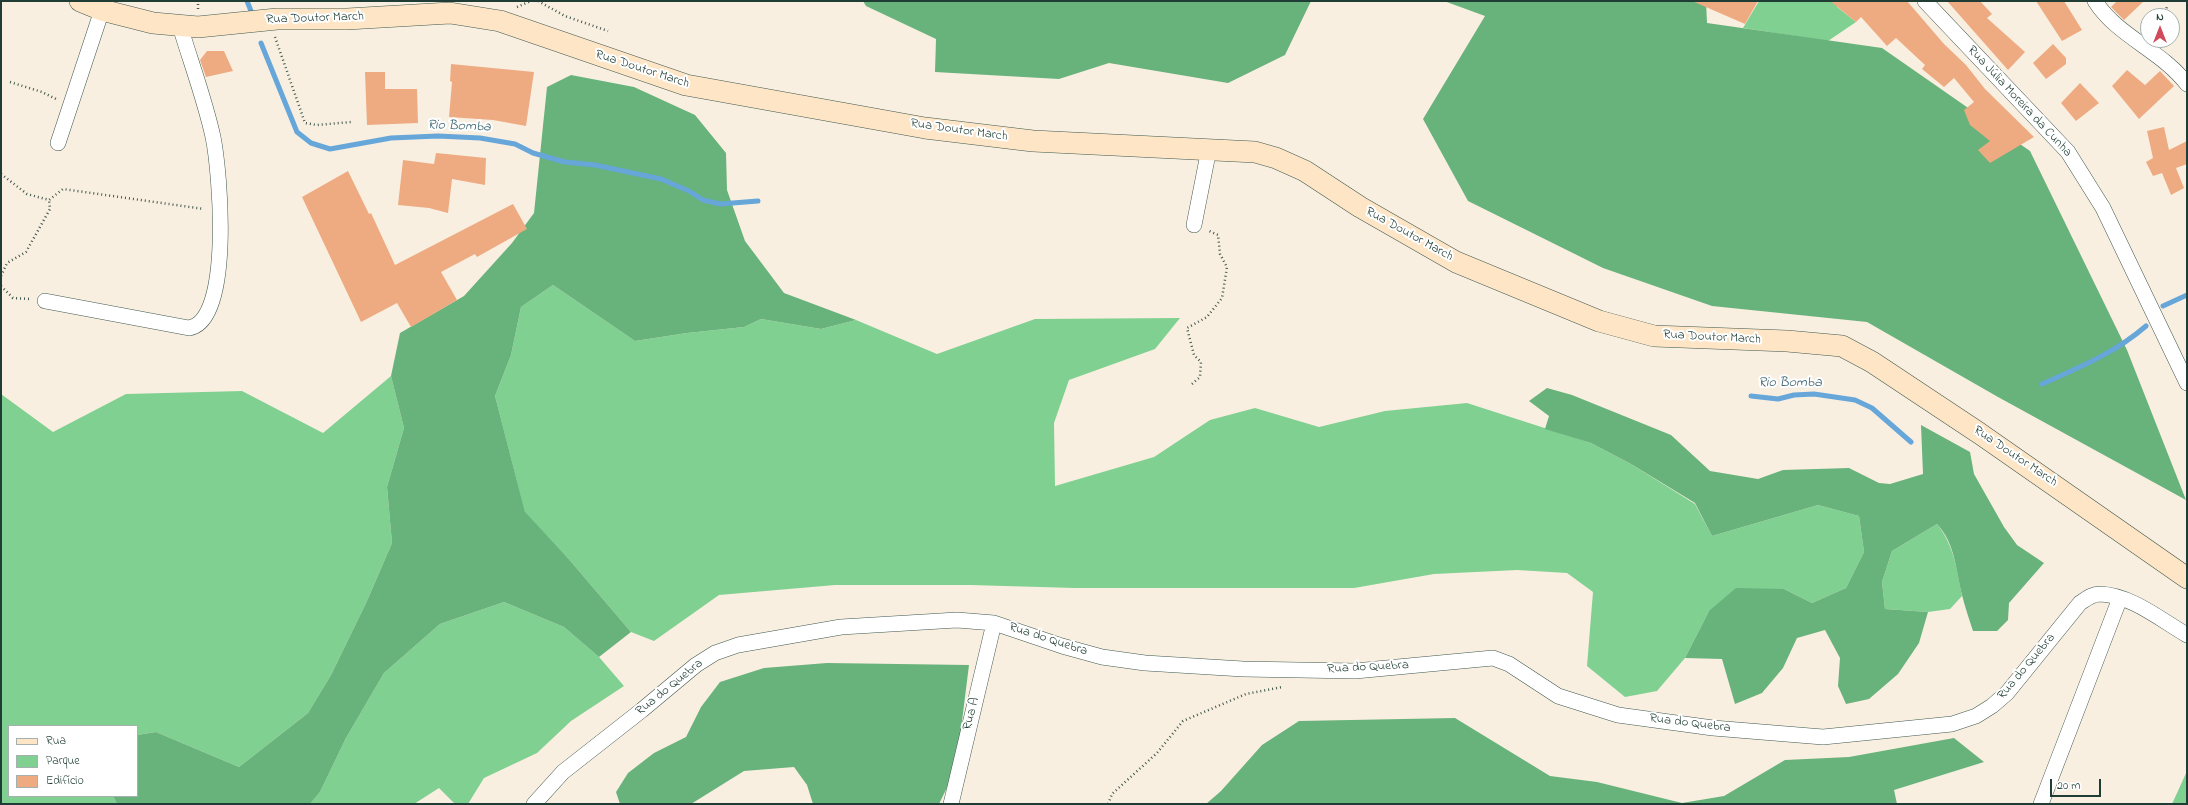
<!DOCTYPE html>
<meta charset="utf-8">
<style>
body{margin:0}
#map{position:relative;width:2188px;height:805px;overflow:hidden;background:#f9efe1;font-family:"Indie Flower",sans-serif}
canvas{display:block}
.frame{position:absolute;inset:0;border:2px solid #1f3d34;pointer-events:none}
.legend{position:absolute;left:8px;top:725px;width:130px;height:72px;box-sizing:border-box;background:#fff;border:1px solid #a5b1ae;margin:0;padding:5px 7px;list-style:none;font-size:12px;color:#1f3d34}
.legend li{display:flex;align-items:center;gap:8px;height:20px}
.legend b{width:20px;border:1px solid #a5b1ae}
.north{position:absolute;left:2140px;top:8px;width:40px;height:40px;box-sizing:border-box;background:#fff;border:1px solid #a5b1ae;border-radius:50%;rotate:0deg;font-size:11px;font-weight:700;line-height:16px;text-align:center;color:#1f3d34}
.north::after{content:'';display:block;margin:auto;width:14px;height:18px;background:#d1495b;clip-path:polygon(50% 0,100% 100%,50% 72%,0 100%)}
.scale{position:absolute;left:2050px;top:779px;width:51px;height:18px;box-sizing:border-box;border:2px solid #1f3d34;border-top:0;padding-left:5px;font-size:12px;line-height:14px;white-space:nowrap;color:#1f3d34;-webkit-text-stroke:3px #fff;paint-order:stroke}
</style>
<div id="map">
<canvas width="2188" height="805"></canvas>
<div class="frame"></div>
<ul class="legend">
<li><b style="height:5px;background:#fde5c5"></b>Rua</li>
<li><b style="height:11px;background:#80d091"></b>Parque</li>
<li><b style="height:11px;background:#eeab82"></b>Edifício</li>
</ul>
<div class="north">N</div>
<div class="scale">20 m</div>
</div>
<script>
const context = document.querySelector('canvas').getContext('2d');
context.lineJoin = 'round';
function paint(path, color) { context.fillStyle = color; context.fill(path, 'evenodd'); }
function trace(path, color, width, dash) { context.strokeStyle = color; context.lineWidth = width; context.lineCap = dash ? 'butt' : 'round'; context.setLineDash(dash || []); context.stroke(path); }
function drawText(font, color, halo, rows, align = 'center') {
  context.font = font + ' "Indie Flower",sans-serif'; context.lineWidth = 4; context.setLineDash([]); context.textBaseline = 'middle'; context.strokeStyle = halo; context.fillStyle = color; for (const [text, x, y, turn = 0] of rows) {
    context.save(); context.translate(x, y); context.rotate((+turn || 0) * Math.PI / 180); context.textAlign = isNaN(turn) ? turn : align; if (halo) context.strokeText(text, 0, 0); context.fillText(text, 0, 0); context.restore();
  }
}
const green = new Path2D(`
 M 1759,1 L 1844,1 L 1837,7 L 1856,22 L 1828,41 L 1743,28 Z
 M 553,285 L 635,341 L 687,333 L 744,327 L 761,319 L 821,329 L 856,320 L 937,354 L 1035,319 L 1180,318 L 1155,349 L 1069,380 L 1054,423 L 1055,486 L 1154,457 L 1210,420 L 1255,408 L 1319,427 L 1385,411 L 1467,403 L 1591,443 L 1631,464 L 1695,504 L 1712,536 L 1818,505 L 1859,516 L 1864,552 L 1846,588 L 1812,603 L 1784,589 L 1709,611 L 1685,658 L 1657,691 L 1625,697 L 1587,666 L 1593,592 L 1567,573 L 1517,570 L 1434,574 L 1354,588 L 1075,588 L 970,585 L 835,585 L 719,595 L 654,641 L 631,632 L 567,557 L 525,513 L 495,396 L 511,355 L 521,307 Z
 M 391,376 L 404,428 L 387,487 L 392,543 L 367,601 L 331,675 L 308,713 L 239,767 L 156,732 L 137,735 L 137,726 L 9,726 L 9,796 L 113,796 L 117,804 L 1,804 L 1,394 L 53,432 L 126,394 L 242,391 L 323,433 Z
 M 1937,524 C 1954,545 1957,570 1962,596 L 1950,609 L 1928,612 L 1885,609 L 1882,582 L 1892,551 Z
 M 504,602 L 564,627 L 599,657 L 624,686 L 571,721 L 537,753 L 484,778 L 468,804 L 455,804 L 439,788 L 414,804 L 310,804 L 320,792 L 346,738 L 384,673 L 440,624 Z
 M 2187,771 L 2187,804 L 2172,804 Z`);
const forest = new Path2D(`
 M 863,1 L 1311,1 L 1285,55 L 1228,83 L 1109,63 L 1059,79 L 935,72 L 936,39 L 866,6 Z
 M 1444,1 L 1706,1 L 1707,23 L 1882,48 L 2030,151 L 2127,350 L 2186,500 L 1998,397 L 1867,322 L 1712,306 L 1603,268 L 1468,201 L 1423,119 L 1485,16 Z
 M 571,75 L 634,87 L 695,115 L 726,153 L 727,190 L 745,241 L 784,293 L 856,320 L 821,329 L 761,319 L 744,327 L 687,333 L 635,341 L 553,285 L 521,307 L 511,355 L 495,396 L 525,512 L 567,557 L 631,632 L 599,657 L 564,627 L 504,602 L 440,624 L 384,673 L 346,738 L 320,792 L 310,804 L 117,804 L 113,796 L 137,796 L 137,735 L 156,732 L 239,767 L 308,713 L 331,675 L 367,601 L 392,543 L 387,487 L 404,428 L 391,376 L 400,333 L 464,296 L 512,243 L 534,213 L 547,87 Z
 M 1547,388 L 1572,395 L 1671,435 L 1710,471 L 1758,479 L 1783,470 L 1849,468 L 1879,483 L 1890,484 L 1923,474 L 1921,425 L 1970,452 L 1974,474 L 2004,527 L 2017,545 L 2044,563 L 2009,603 L 2008,620 L 1997,631 L 1973,631 C 1969,619 1965,607 1962,595 C 1956,570 1955,543 1937,524 L 1892,551 L 1882,582 L 1885,609 L 1928,612 L 1919,643 L 1898,674 L 1869,699 L 1846,704 L 1838,686 L 1840,658 L 1825,630 L 1797,638 L 1783,668 L 1762,693 L 1735,704 L 1722,659 L 1685,658 L 1709,611 L 1736,588 L 1784,589 L 1812,603 L 1846,588 L 1864,552 L 1859,516 L 1818,505 L 1712,536 L 1695,503 L 1631,464 L 1591,443 L 1545,429 L 1549,416 L 1529,401 Z
 M 827,663 L 969,665 L 956,769 L 939,804 L 813,804 L 807,785 L 794,767 L 744,771 L 691,804 L 620,804 L 616,792 L 628,773 L 654,753 L 686,737 L 701,707 L 720,682 L 764,668 Z
 M 1455,718 L 1550,776 L 1597,782 L 1682,803 L 1724,796 L 1785,760 L 1849,757 L 1954,738 L 1984,762 L 1894,790 L 1897,804 L 1206,804 L 1221,791 L 1262,745 L 1299,721 Z`);
const stream = new Path2D(`
 M 247,1 L 251,11
 M 261,43 L 297,132 L 311,143 L 330,149 L 391,138 L 438,136 L 480,138 L 515,144 L 533,153 L 565,162 L 595,165 L 661,179 L 689,191 L 703,200 L 720,204 L 758,201
 M 2163,306 L 2187,295
 M 2042,384 C 2078,368 2115,353 2146,326
 M 1751,396 L 1778,399 L 1794,395 L 1814,394 L 1855,400 L 1872,408 L 1911,442`);
const building = new Path2D(`
 M 1692,1 L 1758,1 L 1745,24 Z
 M 1830,1 L 1907,1 L 1944,44 L 1966,65 L 1985,89 L 2034,137 L 1990,163 L 1978,150 L 1990,141 L 1970,125 L 1964,110 L 1974,102 L 1954,78 L 1944,87 L 1922,69 L 1925,65 L 1896,38 L 1887,46 L 1861,17 L 1856,22 Z
 M 1947,1 L 1980,1 L 1992,14 L 1987,18 L 2025,52 L 2008,70 Z
 M 2036,1 L 2064,1 L 2082,30 L 2062,41 Z
 M 2117,1 L 2144,1 L 2124,20 L 2111,7 Z
 M 2053,44 L 2066,58 L 2066,64 L 2046,79 L 2033,63 Z
 M 207,51 L 224,51 L 233,71 L 206,77 L 200,60 Z
 M 451,64 L 534,72 L 526,126 L 493,120 L 449,117 L 452,82 L 450,81 Z
 M 2127,70 L 2145,85 L 2160,71 L 2174,86 L 2139,119 L 2112,86 Z
 M 365,72 L 385,72 L 385,89 L 417,89 L 418,123 L 367,125 Z
 M 2080,83 L 2099,103 L 2076,121 L 2061,103 Z
 M 2164,127 L 2169,150 L 2187,141 L 2187,164 L 2176,168 L 2184,188 L 2171,195 L 2162,173 L 2153,176 L 2146,162 L 2153,158 L 2147,131 Z
 M 436,153 L 486,158 L 485,185 L 452,179 L 448,213 L 429,208 L 398,205 L 403,160 L 434,164 Z
 M 348,171 L 369,214 L 371,213 L 395,265 L 513,204 L 527,229 L 477,257 L 475,254 L 441,272 L 457,300 L 411,327 L 397,303 L 361,322 L 302,197 Z`);
const path = new Path2D(`
 M 538,1 L 565,16 L 608,31
 M 517,7 L 531,1
 M 198,9 L 198,1
 M 2165,16 L 2167,6
 M 2141,24 L 2148,24
 M 275,37 L 305,123 L 317,125 L 351,122
 M 10,82 L 42,92 L 56,99
 M 1,174 L 27,194 L 49,200 L 63,189 L 204,209
 M 1,276 L 7,263 L 26,252 L 50,209 L 49,200
 M 1,286 L 13,298 L 31,299
 M 1192,384 L 1200,377 L 1201,362 L 1194,355 L 1187,328 L 1207,317 L 1222,298 L 1227,267 L 1220,254 L 1218,235 L 1207,230
 M 1108,804 L 1112,794 L 1157,753 L 1183,721 L 1246,694 L 1282,687`);
const street = new Path2D(`
 M 1925,1 L 2068,152 L 2103,208 L 2187,383
 M 2095,1 C 2117,36 2162,51 2187,84
 M 58,143 L 102,10
 M 1194,225 L 1209,149
 M 45,301 L 189,328 C 233,321 220,171 213,137 C 205,100 191,63 180,26
 M 534,804 L 563,772 L 642,710 L 696,665 L 715,653 L 738,645 L 841,627 L 957,620 L 994,623 L 1062,646 L 1102,657 L 1145,663 L 1243,669 L 1355,671 L 1493,658 L 1509,664 L 1558,696 L 1618,715 L 1713,728 L 1823,737 L 1952,724 L 1976,716 L 1992,706 L 2007,693 L 2080,603 C 2086,599 2092,594 2100,594 C 2131,595 2161,620 2187,635
 M 951,804 L 994,623
 M 2041,804 L 2120,598`);
const secondary = new Path2D(`
 M 80,1 L 102,10 L 153,23 L 198,27 L 277,19 L 347,19 L 450,13 L 500,21 L 686,85 L 925,128 L 1033,141 L 1255,152 L 1276,158 L 1305,171 L 1360,207 L 1456,262 L 1599,321 L 1654,336 L 1787,341 L 1842,346 L 1872,362 L 1979,433 L 2187,578`);
const streetNames = [
 ["Rua Doutor March",315,19,-2],
 ["Rua Doutor March",642,70,18],
 ["Rua Júlia Moreira da Cunha",2019,102,47],
 ["Rua Doutor March",959,131,8],
 ["Rua Doutor March",1409,235,29],
 ["Rua Doutor March",1712,338,3],
 ["Rua Doutor March",2015,457,34],
 ["Rua do Quebra",1048,640,18],
 ["Rua do Quebra",2027,667,-50],
 ["Rua do Quebra",1368,668,-3],
 ["Rua do Quebra",670,688,-39],
 ["Rua A",972,714,-76],
 ["Rua do Quebra",1690,724,7]
];
const waterNames = [
 ["Rio Bomba",459,127,2],
 ["Rio Bomba",1790,384]
];
paint(green, '#80d091');
paint(forest, '#68b27b');
trace(stream, '#66a6d9', 5);
paint(building, '#eeab82');
trace(street, '#40584e', 16);
trace(secondary, '#40584e', 22);
trace(path, '#40584e', 2.5, [1, 3]);
trace(street, '#fff', 15);
trace(secondary, '#fde5c5', 21);
drawText('13px', '#1f3d34', '#fff', streetNames);
drawText('italic 14px', '#38626e', '#fff', waterNames);
</script>
